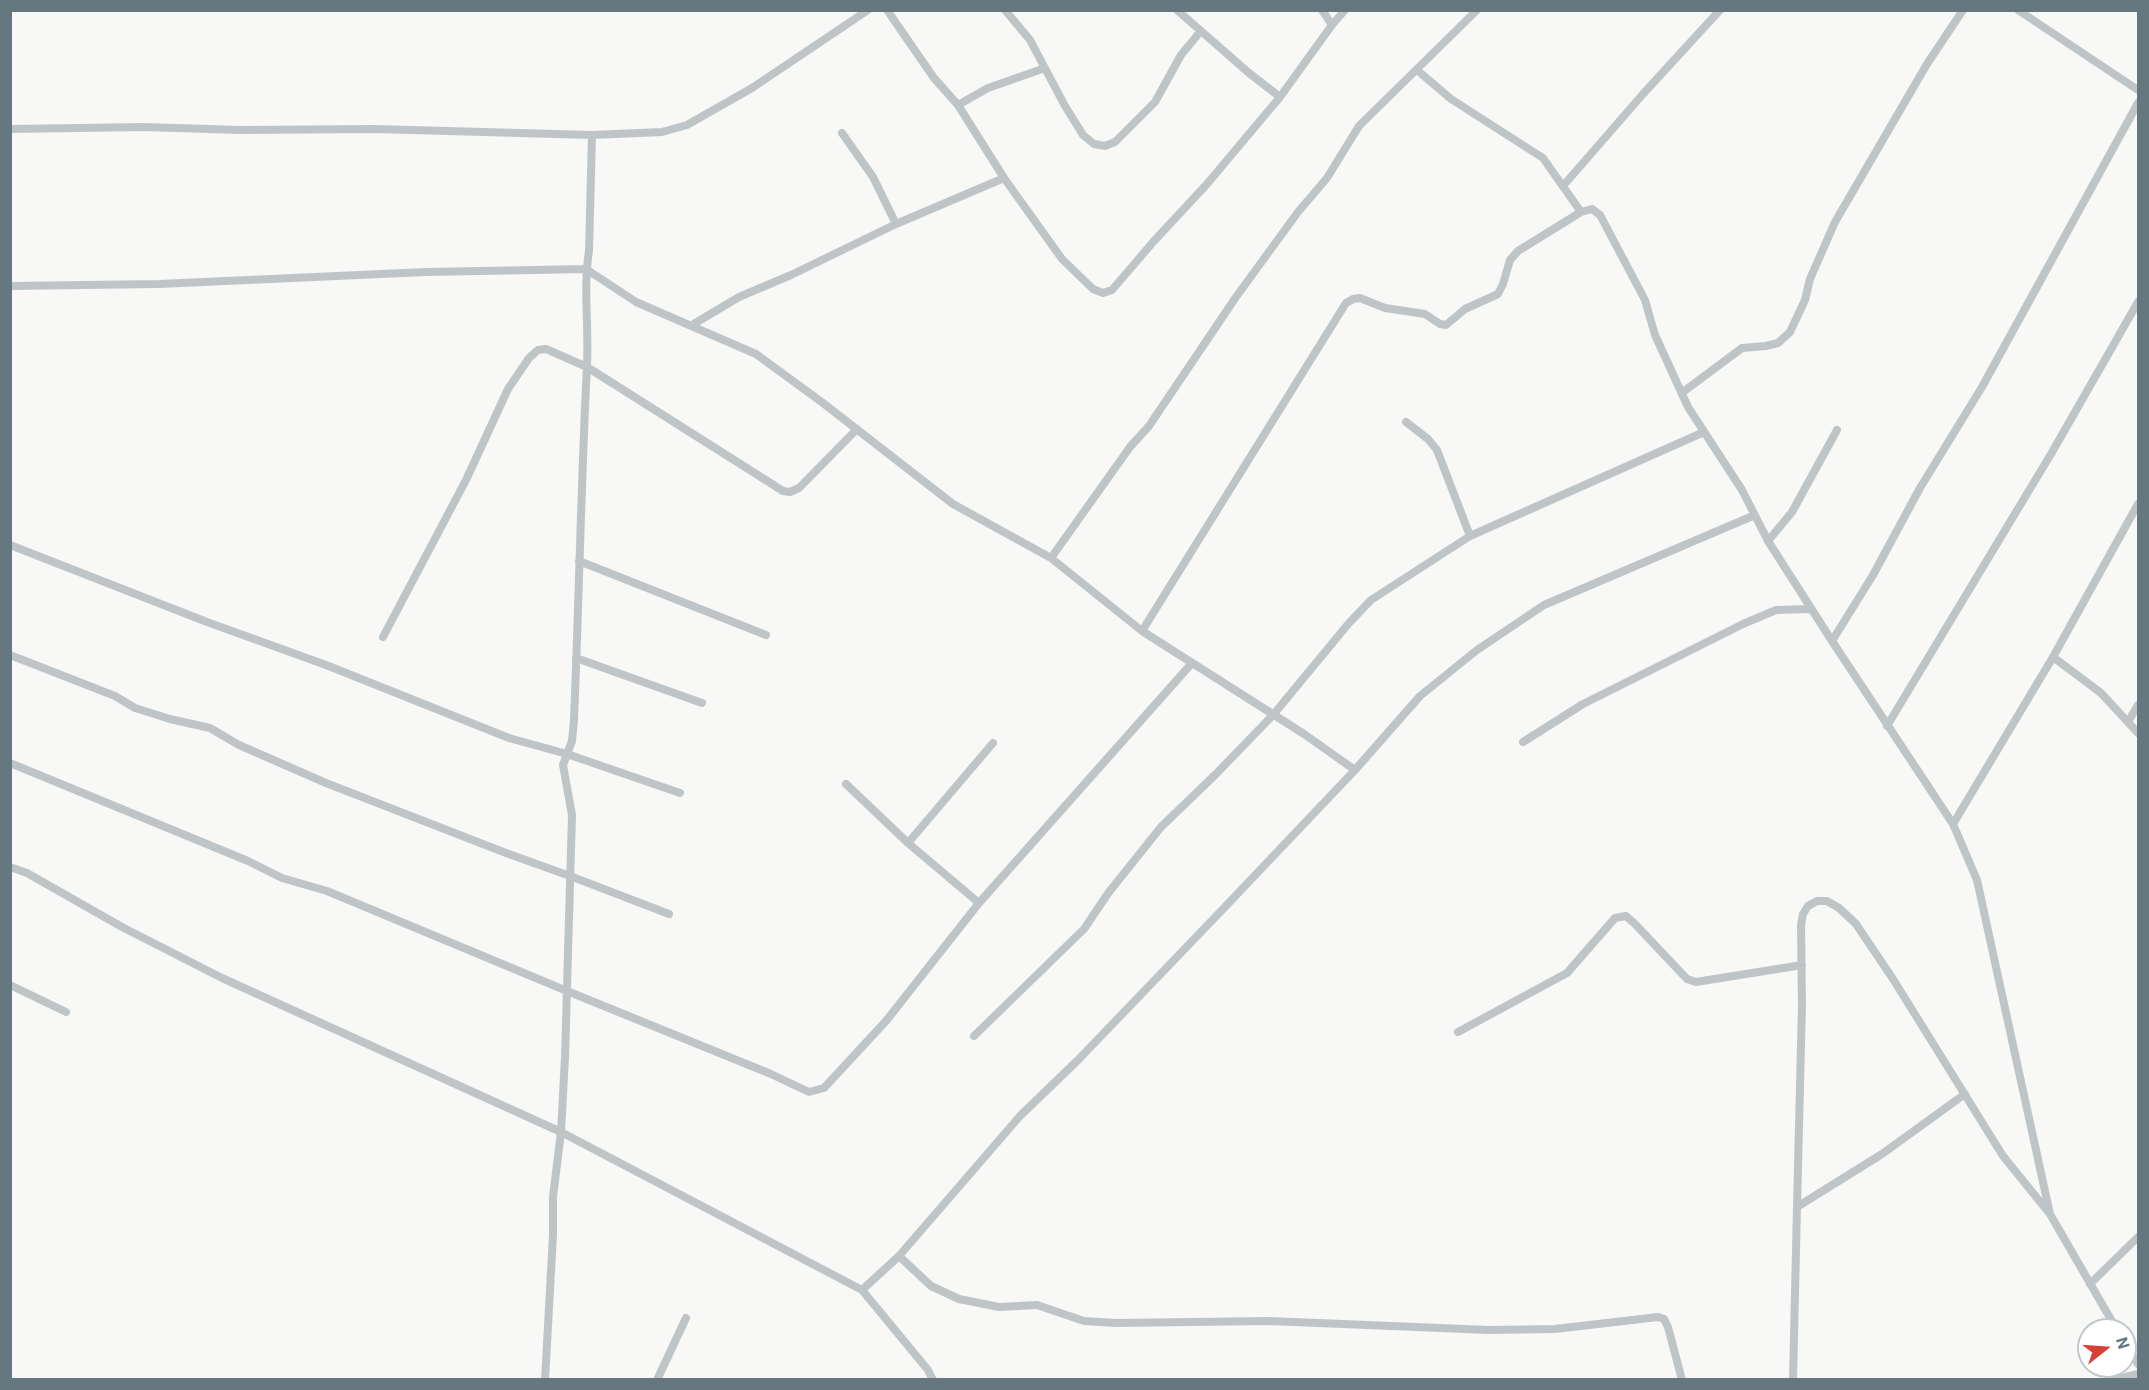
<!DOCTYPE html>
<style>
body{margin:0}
#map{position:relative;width:2149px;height:1390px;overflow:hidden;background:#f8f8f6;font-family:Roboto,sans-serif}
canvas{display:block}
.frame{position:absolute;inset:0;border:12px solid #65787f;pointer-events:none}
.north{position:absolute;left:2077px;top:1318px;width:60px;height:60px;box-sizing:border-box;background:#fff;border:2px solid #c1c9cc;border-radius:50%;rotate:73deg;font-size:16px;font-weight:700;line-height:24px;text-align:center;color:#65787f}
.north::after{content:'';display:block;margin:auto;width:21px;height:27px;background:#d94035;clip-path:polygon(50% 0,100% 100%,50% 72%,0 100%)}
</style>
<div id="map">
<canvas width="2149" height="1390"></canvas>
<div class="frame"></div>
<div class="north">N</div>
</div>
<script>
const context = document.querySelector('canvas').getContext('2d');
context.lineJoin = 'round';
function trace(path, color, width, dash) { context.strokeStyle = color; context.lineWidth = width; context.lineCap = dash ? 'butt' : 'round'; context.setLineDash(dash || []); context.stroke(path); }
const minor = new Path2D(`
 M 887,10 L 934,78 L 958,105 L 1004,178 L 1062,259 L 1093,289 L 1103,293 L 1112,290 L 1154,241 L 1207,184 L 1280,97 L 1332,25 L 1345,10
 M 1005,10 L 1030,40 L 1065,106 L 1083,135 L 1094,144 L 1105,146 L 1115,142 L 1155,102 L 1181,55 L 1200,32
 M 1177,10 L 1249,73 L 1280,97
 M 1322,10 L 1332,25
 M 2018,10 L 2138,90
 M 1417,70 L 1451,99 L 1543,158 L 1581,212
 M 958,105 L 988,88 L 1045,68
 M 10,129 L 144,127 L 240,130 L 375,129 L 592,135 L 662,132 L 687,125 L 752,88 L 868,10
 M 842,133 L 873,177 L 896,224
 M 1563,186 L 1643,94 L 1720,10
 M 10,286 L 159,284 L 426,272 L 586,269 L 636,302 L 756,354 L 823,403 L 953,504 L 1051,558 L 1142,631 L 1304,734 L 1355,770
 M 692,325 L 739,297 L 791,275 L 896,224 L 1004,178
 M 1683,392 L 1742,348 L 1766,346 L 1778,343 L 1790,332 L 1805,300 L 1810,279 L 1835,222 L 1927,64 L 1963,10
 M 1406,422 L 1428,439 L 1437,450 L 1470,536
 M 1768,541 L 1792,512 L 1837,430
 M 10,545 L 207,622 L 326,665 L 509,738 L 567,754 L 680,793
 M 1051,558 L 1130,447 L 1149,426 L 1236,297 L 1298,212 L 1327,178 L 1359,126 L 1477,10
 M 579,561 L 766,635
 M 1142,631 L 1346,303 L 1353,299 L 1360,298 L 1385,308 L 1425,314 L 1440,324 L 1446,325 L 1465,309 L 1498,294 L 1503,284 L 1510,260 L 1518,251 L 1581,212 L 1592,209 L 1600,215 L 1645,300 L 1655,335 L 1688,407 L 1742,490 L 1768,541 L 1832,641 L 1953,824 L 1977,880 L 2050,1214
 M 383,637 L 466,480 L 508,389 L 529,358 L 538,350 L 546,349 L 587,367 L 783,491 L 790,492 L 799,488 L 857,429
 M 1832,641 L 1873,575 L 1920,488 L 1982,387 L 2138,103
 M 10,655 L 115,696 L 135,708 L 170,719 L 210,728 L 239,745 L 326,783 L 506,853 L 570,876 L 669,914
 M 2053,657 L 2101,693 L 2138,733
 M 576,658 L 702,703
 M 2128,722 L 2138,705
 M 1887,726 L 2051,454 L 2138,302
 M 1523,742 L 1583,704 L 1743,624 L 1776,610 L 1811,609
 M 10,763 L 248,861 L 282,878 L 327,891 L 567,991 L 771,1074 L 809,1092 L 824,1088 L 886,1021 L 979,903 L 1192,663
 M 846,784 L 908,843 L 979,903
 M 1953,824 L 2053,657 L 2138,504
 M 908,843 L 993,743
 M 10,867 L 27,873 L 122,927 L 222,978 L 561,1132 L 862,1290 L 928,1370 L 933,1380
 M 10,985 L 66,1012
 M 1458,1032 L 1567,973 L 1615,918 L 1626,916 L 1635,924 L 1687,979 L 1696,982 L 1802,965
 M 974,1036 L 1084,929 L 1109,892 L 1161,827 L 1216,774 L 1273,715 L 1349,623 L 1371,600 L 1470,536 L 1704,432
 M 1797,1207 L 1802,1005 L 1801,925 L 1803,914 L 1808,906 L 1817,901 L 1827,901 L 1839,908 L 1856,924 L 1893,979 L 2003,1156 L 2050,1214 L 2117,1330
 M 899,1256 L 931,1286 L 959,1299 L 999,1307 L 1037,1305 L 1084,1321 L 1116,1323 L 1269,1321 L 1489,1330 L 1555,1329 L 1658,1317 L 1664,1319 L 1668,1327 L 1682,1380
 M 2090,1284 L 2138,1237
 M 862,1290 L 899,1256 L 1020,1116 L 1078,1060 L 1223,909 L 1355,770 L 1420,696 L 1477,650 L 1544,605 L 1755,515
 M 2125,1343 L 2138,1364
 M 545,1380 L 553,1235 L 553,1197 L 561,1132 L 565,1057 L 572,815 L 563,765 L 572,741 L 574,720 C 579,602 581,483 587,365 C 589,327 583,289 589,251 L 592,135
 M 657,1380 L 686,1318
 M 1793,1380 L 1797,1207 L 1882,1154 L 1965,1094
 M 2113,1380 L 2138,1374`);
trace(minor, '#bfc5c7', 8);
</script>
